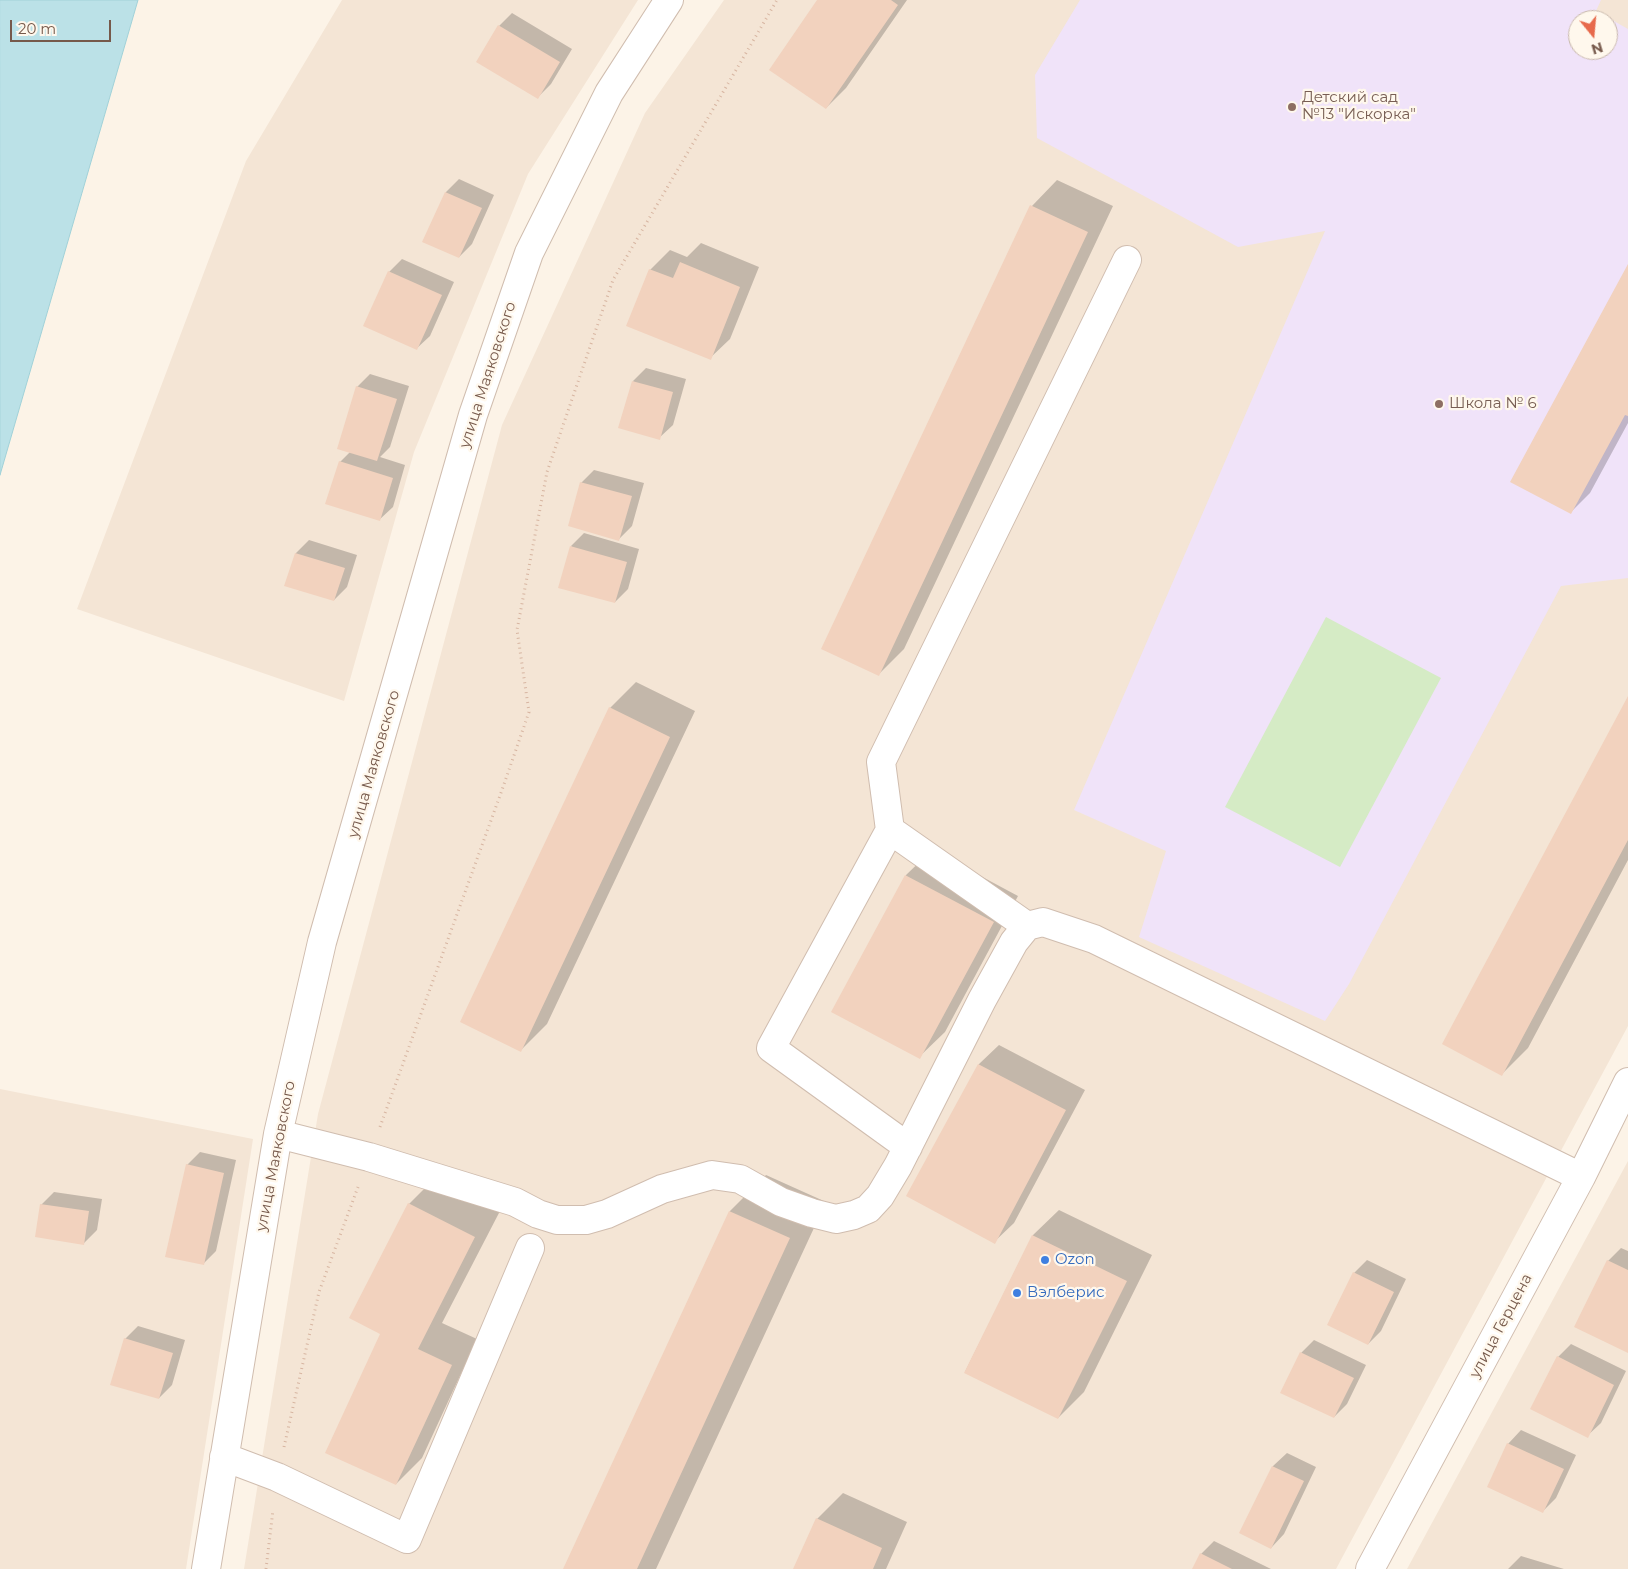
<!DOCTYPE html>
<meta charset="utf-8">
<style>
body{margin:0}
#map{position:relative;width:1628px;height:1569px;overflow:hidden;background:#fcf3e7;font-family:Montserrat,sans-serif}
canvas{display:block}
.north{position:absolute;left:1568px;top:10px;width:50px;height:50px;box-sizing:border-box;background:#fff8ed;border:1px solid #c8b8ac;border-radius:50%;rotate:163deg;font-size:14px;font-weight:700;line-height:20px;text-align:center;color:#76594b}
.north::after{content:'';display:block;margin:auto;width:18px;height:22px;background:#e76a4c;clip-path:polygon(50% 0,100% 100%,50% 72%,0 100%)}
.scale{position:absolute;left:10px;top:20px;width:101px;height:22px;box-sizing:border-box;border:2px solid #76594b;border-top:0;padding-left:6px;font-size:15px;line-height:18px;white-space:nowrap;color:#76594b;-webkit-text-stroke:4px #fff8ed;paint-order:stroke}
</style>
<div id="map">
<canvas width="1628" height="1569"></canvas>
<div class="north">N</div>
<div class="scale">20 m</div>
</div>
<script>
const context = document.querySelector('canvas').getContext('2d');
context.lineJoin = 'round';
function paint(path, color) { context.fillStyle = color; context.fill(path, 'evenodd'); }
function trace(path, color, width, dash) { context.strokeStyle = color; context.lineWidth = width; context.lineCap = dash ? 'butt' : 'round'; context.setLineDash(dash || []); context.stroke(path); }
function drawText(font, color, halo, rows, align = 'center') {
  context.font = font + ' Montserrat,sans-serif'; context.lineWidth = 4.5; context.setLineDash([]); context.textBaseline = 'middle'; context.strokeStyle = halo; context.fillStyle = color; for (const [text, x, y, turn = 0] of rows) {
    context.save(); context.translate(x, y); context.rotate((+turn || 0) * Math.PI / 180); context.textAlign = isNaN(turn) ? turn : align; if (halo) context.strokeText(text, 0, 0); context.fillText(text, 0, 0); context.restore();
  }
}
const residential = new Path2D(`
 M 342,0 L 638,0 L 528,174 L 414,452 L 344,701 L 77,609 L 246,161 Z
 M 724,0 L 1628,0 L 1628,1026 L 1336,1569 L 244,1569 L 318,1114 L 502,425 L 645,113 ZM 1578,20 L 1608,20 L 1608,50 L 1578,50 Z
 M 0,1089 L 253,1139 L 186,1569 L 0,1569 Z
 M 1628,1161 L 1628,1569 L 1407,1569 Z`);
const education = new Path2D(`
 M 1080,0 L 1601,0 L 1596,11 L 1628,29 L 1628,578 L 1561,586 L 1349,984 L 1325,1021 L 1139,937 L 1166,851 L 1074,810 L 1325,231 L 1238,247 L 1037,138 L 1035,75 ZM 1578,20 L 1608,20 L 1608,50 L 1578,50 Z`);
const green = new Path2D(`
 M 1326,617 L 1441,678 L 1340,867 L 1225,807 Z`);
const water = new Path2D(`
 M 0,0 L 138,0 L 0,475 Z`);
const shadow = new Path2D(`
 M 819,0 L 907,0 L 846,88 L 826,108 Z
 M 512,13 L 572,49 L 551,84 L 538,97 L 499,26 Z
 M 459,179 L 494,195 L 472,244 L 459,257 L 424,241 L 446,192 Z
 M 1057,180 L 1113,206 L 904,649 L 878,675 L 1032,206 Z
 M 701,243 L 759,267 L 730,339 L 710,358 L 650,270 L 670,250 L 687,257 Z
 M 402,259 L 454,282 L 430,336 L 416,349 L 389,272 Z
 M 1628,267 L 1628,423 L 1590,493 L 1570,513 Z
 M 646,368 L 686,379 L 673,425 L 659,438 L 633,381 Z
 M 370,374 L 409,386 L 390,447 L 380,457 L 405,465 L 393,507 L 379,520 L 340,462 L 350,452 L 357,387 Z
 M 594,470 L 644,483 L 632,526 L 619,539 L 581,483 Z
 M 584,533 L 639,549 L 628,589 L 615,602 L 571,546 Z
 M 309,540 L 357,555 L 347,587 L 334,600 L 286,585 L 296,553 Z
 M 636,682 L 695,711 L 547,1024 L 521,1050 L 610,708 Z
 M 1628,698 L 1628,860 L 1528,1048 L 1502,1074 Z
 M 932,850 L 1018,896 L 945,1032 L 919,1057 L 906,875 Z
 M 999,1045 L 1085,1090 L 1014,1223 L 994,1242 L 908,1196 L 979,1064 Z
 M 200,1152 L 236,1160 L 216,1251 L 203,1264 L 187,1165 Z
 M 766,1175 L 826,1202 L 656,1569 L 564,1569 L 730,1211 Z
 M 435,1178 L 500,1211 L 442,1323 L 477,1339 L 422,1458 L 396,1484 L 381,1333 L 409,1204 Z
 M 54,1192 L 102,1199 L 97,1230 L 84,1243 L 41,1205 Z
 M 1059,1210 L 1152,1255 L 1084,1392 L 1058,1418 L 965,1372 L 1033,1235 Z
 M 1621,1248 L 1628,1251 L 1628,1352 L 1576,1326 L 1608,1261 Z
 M 1367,1260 L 1406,1279 L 1381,1331 L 1368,1344 L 1354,1273 Z
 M 138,1326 L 185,1340 L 172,1385 L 159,1398 L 125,1339 Z
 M 1314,1340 L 1366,1365 L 1347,1404 L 1334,1417 L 1301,1353 Z
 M 1571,1344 L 1626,1371 L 1601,1423 L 1587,1436 L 1558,1357 Z
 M 1521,1430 L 1576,1455 L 1556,1498 L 1543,1511 L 1508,1444 Z
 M 1287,1453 L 1316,1467 L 1284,1534 L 1271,1548 L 1241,1533 L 1273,1466 Z
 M 843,1493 L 907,1522 L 886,1569 L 795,1569 L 817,1519 Z
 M 1214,1541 L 1271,1569 L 1193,1569 L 1201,1554 Z
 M 1521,1556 L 1564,1569 L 1508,1569 Z`);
const building = new Path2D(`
 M 817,0 L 891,0 L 898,5 L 826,109 L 769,70 Z
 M 498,25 L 560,62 L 538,99 L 476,62 Z
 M 445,192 L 482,208 L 459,258 L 422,242 Z
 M 1030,205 L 1088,232 L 879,676 L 821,649 Z
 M 680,262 L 740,287 L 711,360 L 626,326 L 649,269 L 673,278 Z
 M 1628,264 L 1628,416 L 1625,415 L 1571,514 L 1510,482 Z
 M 388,271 L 442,295 L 417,350 L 363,326 Z
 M 632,381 L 673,392 L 660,440 L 618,428 Z
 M 356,386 L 397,399 L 377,461 L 337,449 Z
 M 339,461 L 393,478 L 380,521 L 325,504 Z
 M 580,482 L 632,496 L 619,541 L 568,526 Z
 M 570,546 L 627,562 L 615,603 L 558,588 Z
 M 295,553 L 345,568 L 334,601 L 284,586 Z
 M 1628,696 L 1628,840 L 1502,1076 L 1442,1044 Z
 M 609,707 L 670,737 L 521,1052 L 460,1022 Z
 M 905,875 L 994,922 L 920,1059 L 831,1012 Z
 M 978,1064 L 1066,1110 L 995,1244 L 906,1196 Z
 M 186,1164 L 224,1173 L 204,1265 L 165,1257 Z
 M 408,1203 L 475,1237 L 418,1349 L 452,1365 L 396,1485 L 325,1453 L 380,1334 L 349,1318 Z
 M 40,1204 L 89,1211 L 84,1245 L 35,1237 Z
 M 729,1211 L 790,1238 L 637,1569 L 563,1569 Z
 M 1032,1235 L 1127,1281 L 1058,1419 L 964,1373 Z
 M 1607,1260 L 1628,1270 L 1628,1353 L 1574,1327 Z
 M 1353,1272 L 1394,1292 L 1368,1345 L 1327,1325 Z
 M 124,1338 L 173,1353 L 159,1399 L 110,1385 Z
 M 1300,1352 L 1354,1378 L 1334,1418 L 1280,1393 Z
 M 1557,1356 L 1614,1385 L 1588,1438 L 1530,1409 Z
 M 1507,1443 L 1564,1469 L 1543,1513 L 1487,1487 Z
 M 1272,1466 L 1304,1481 L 1271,1549 L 1239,1533 Z
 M 816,1518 L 882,1548 L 873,1569 L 793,1569 Z
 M 1200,1553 L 1232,1569 L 1192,1569 Z`);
const path = new Path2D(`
 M 380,1127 L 502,790 L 529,712 L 517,630 L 547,472 L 613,280 L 777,0
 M 284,1447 L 319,1292 L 358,1187
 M 266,1569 L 273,1510`);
const minor = new Path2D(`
 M 890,830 L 881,762 L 1127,260
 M 278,1134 L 369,1157 L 515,1202 L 538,1214 L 557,1220 L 586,1220 L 607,1214 L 662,1189 L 712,1175 L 740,1179 L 781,1202 L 812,1213 L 836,1219 L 854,1215 L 868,1209 L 880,1196 L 898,1166 L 982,1000 L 1014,942 L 1027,926 L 1043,922 L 1094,939 L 1581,1177
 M 908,1147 L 771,1048 L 890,830 L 1027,926
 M 224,1457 L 277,1477 L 407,1539 L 530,1248
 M 206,1569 L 278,1134 L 322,942 L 473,415 L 529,253 L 609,93 L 669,0
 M 1370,1569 L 1581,1177 L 1628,1082`);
const markers = [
 [1292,107,5,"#8d6e63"],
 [1439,404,5,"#8d6e63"],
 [1045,1260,5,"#3f7fe0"],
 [1017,1293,5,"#3f7fe0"]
];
const educationNames = [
 ["Детский сад",1302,98],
 ["№13 \"Искорка\"",1302,115],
 ["Школа № 6",1449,404]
];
const streetNames = [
 ["улица Маяковского",488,375,-72],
 ["улица Маяковского",374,764,-74],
 ["улица Маяковского",276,1156,-79],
 ["улица Герцена",1501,1326,-62]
];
const shopNames = [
 ["Ozon",1055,1260],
 ["Вэлберис",1027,1293]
];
paint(residential, '#f4e5d5');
paint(education, '#f0e3f9');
paint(green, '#d5ebc5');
paint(water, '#bbe1e7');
trace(water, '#a1d1d8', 1);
paint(shadow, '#0003');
paint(building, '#f2d2be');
trace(minor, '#d0bdaf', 30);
trace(path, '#d7b5a1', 3, [1, 4]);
trace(minor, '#fff', 28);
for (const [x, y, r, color] of markers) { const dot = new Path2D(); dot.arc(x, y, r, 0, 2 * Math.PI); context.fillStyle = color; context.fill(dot); trace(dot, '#fff8ed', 2); }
drawText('15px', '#785e54', '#fff8ed', educationNames, 'left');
drawText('15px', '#76594b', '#fff8ed', streetNames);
drawText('15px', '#366cbe', '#fff8ed', shopNames, 'left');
</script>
